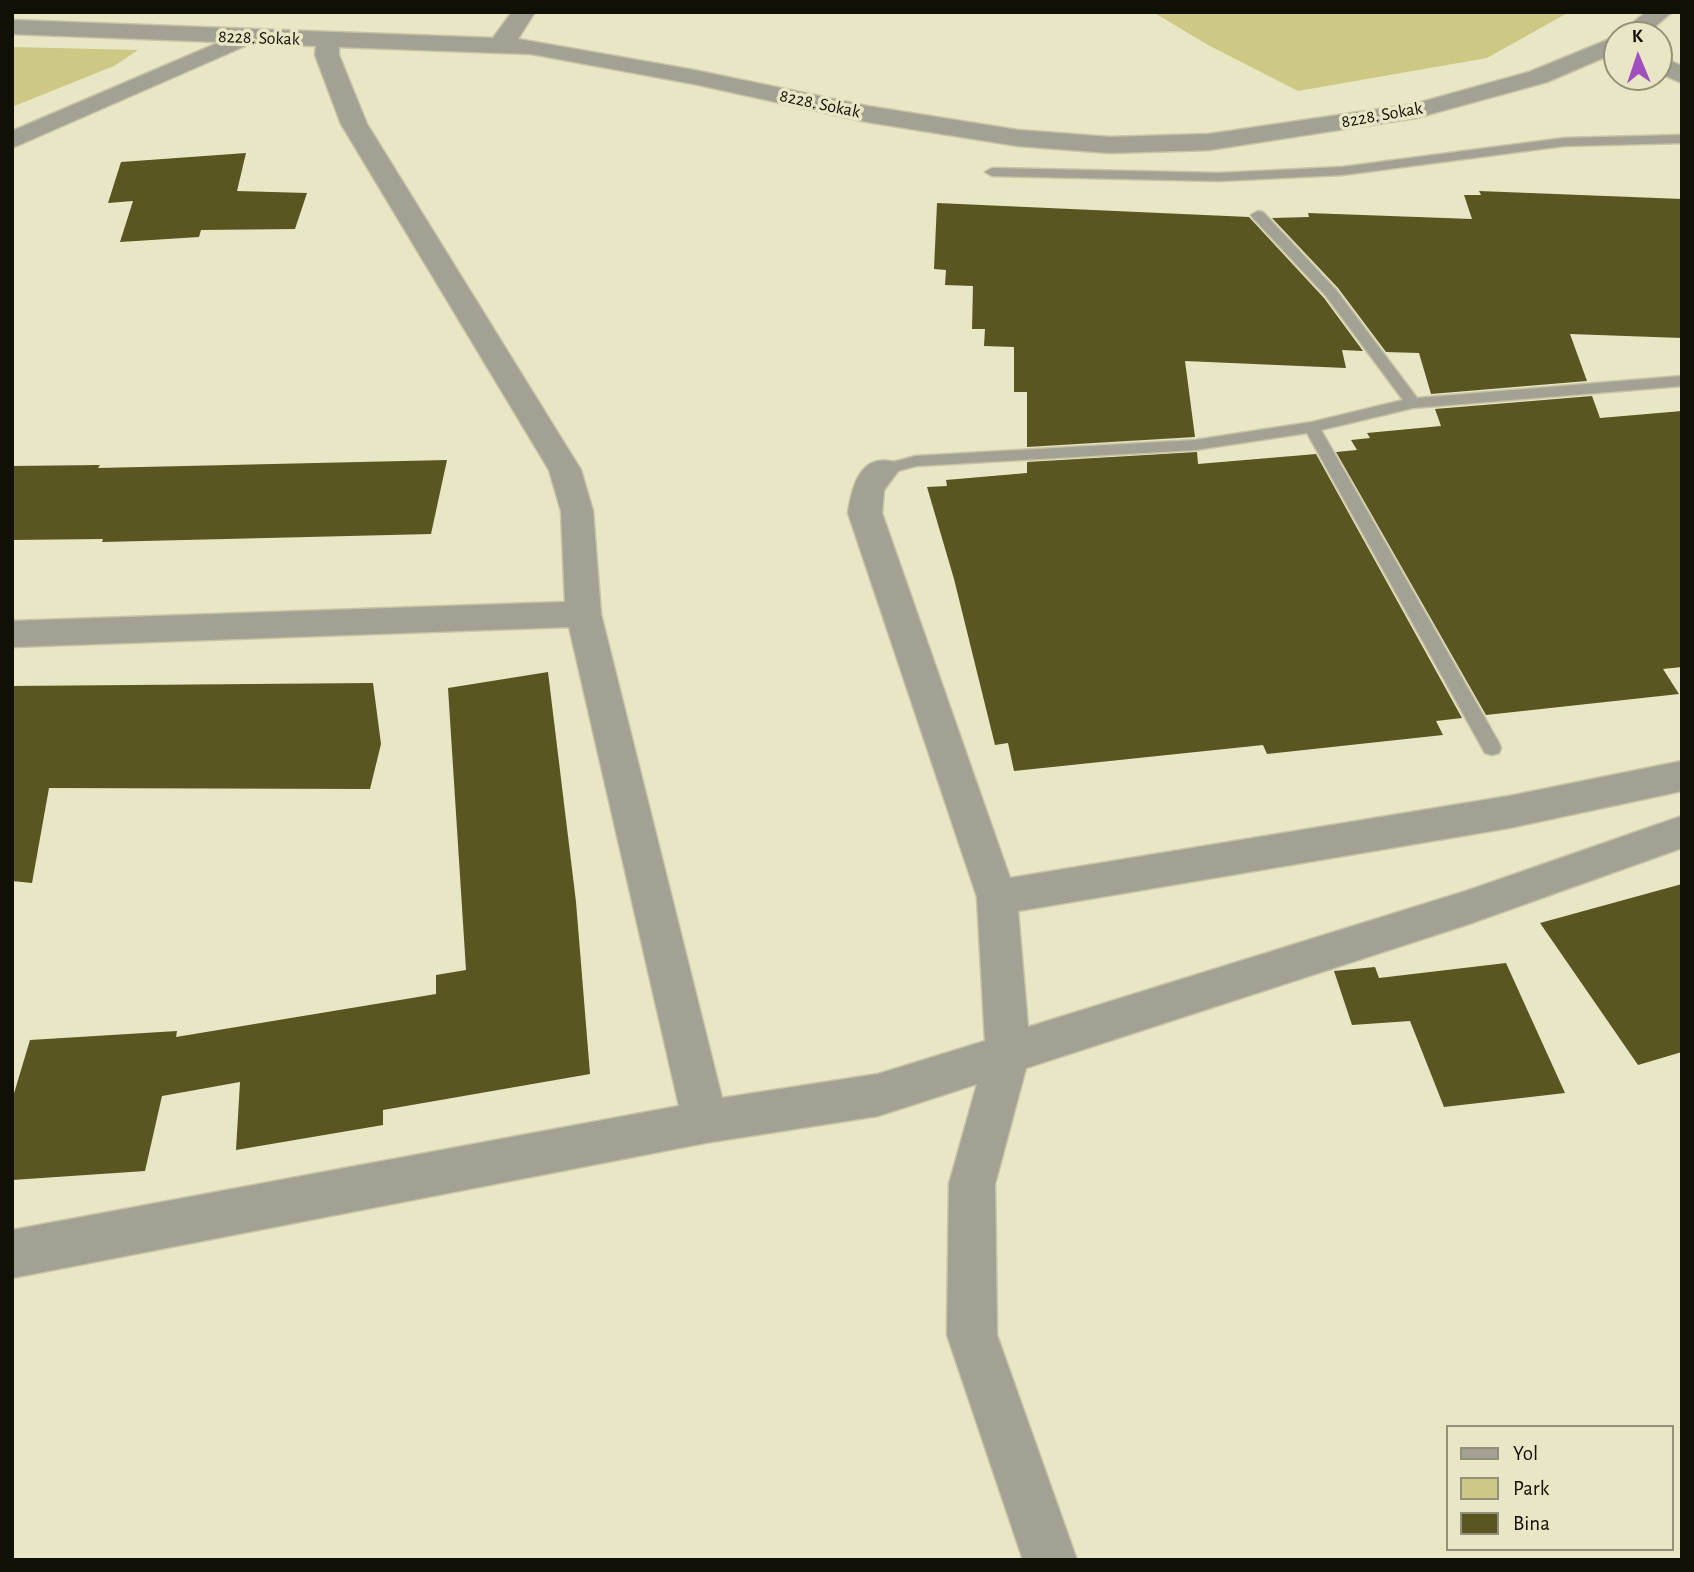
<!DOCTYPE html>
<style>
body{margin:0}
#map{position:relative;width:1694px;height:1572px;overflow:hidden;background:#e8e6c4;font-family:"Alegreya Sans",sans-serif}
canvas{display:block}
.frame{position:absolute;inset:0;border:14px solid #111005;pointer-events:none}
.legend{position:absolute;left:1446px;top:1425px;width:228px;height:126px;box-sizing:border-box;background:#e8e6c4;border:2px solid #929078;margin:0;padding:9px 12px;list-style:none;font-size:21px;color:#111005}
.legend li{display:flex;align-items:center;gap:14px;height:35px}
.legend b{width:35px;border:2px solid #929078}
.north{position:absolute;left:1603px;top:21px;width:70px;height:70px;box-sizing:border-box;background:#e8e6c4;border:2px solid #929078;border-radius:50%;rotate:358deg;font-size:19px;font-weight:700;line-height:28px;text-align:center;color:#111005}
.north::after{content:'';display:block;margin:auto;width:24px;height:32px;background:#a04fbf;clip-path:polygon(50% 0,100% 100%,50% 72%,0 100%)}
</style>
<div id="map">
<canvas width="1694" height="1572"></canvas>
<div class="frame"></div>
<ul class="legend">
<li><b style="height:9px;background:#a2a193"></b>Yol</li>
<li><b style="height:19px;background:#cdc984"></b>Park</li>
<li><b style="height:19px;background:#595622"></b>Bina</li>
</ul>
<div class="north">K</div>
</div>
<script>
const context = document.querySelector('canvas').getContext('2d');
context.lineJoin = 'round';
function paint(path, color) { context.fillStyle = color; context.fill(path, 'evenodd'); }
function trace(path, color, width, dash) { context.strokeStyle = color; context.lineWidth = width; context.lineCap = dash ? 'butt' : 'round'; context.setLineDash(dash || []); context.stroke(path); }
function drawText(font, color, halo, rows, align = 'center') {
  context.font = font + ' "Alegreya Sans",sans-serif'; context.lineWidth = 7; context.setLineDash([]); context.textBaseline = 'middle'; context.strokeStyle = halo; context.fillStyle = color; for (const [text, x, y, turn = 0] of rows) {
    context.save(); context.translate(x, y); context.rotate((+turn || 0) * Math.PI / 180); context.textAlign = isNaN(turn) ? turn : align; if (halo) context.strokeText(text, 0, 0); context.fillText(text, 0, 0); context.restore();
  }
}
const green = new Path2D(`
 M 1153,12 L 1569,12 L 1487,58 L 1298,91 L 1208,45 Z
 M 12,47 L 138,50 L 114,66 L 12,107 Z`);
const building = new Path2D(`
 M 246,153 L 237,191 L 307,193 L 295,229 L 201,230 L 199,237 L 120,242 L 133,201 L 108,203 L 121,162 Z
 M 1479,191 L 1682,199 L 1682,338 L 1570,334 L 1587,381 L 1431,394 L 1419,353 L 1386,352 L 1338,288 L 1272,218 L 1309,217 L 1308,213 L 1472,219 L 1464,195 L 1481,195 Z
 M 937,203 L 1249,217 L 1324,298 L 1363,351 L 1342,350 L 1346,368 L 1185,361 L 1195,437 L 1027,447 L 1027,392 L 1014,392 L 1014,347 L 984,346 L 985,329 L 972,329 L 973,286 L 945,285 L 946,270 L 934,269 Z
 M 1592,396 L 1600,418 L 1682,411 L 1682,667 L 1663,669 L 1679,694 L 1486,715 L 1336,452 L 1357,450 L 1351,440 L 1370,438 L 1367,433 L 1441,426 L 1435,409 Z
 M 1197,452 L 1198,464 L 1316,454 L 1462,718 L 1436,721 L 1443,735 L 1267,754 L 1263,745 L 1014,771 L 1008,743 L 995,745 L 954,579 L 927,487 L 947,486 L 946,480 L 1027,473 L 1027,462 Z
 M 447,460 L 431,534 L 102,542 L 103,539 L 12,540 L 12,466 L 100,465 L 98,468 Z
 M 548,672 L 576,902 L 590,1074 L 383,1110 L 383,1125 L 236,1150 L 240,1082 L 162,1096 L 145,1171 L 12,1180 L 12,1100 L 30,1040 L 177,1031 L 176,1037 L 436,994 L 436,975 L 466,970 L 448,688 Z
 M 373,683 L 381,744 L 370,789 L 49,788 L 32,883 L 12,881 L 12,686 Z
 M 1682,884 L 1682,1052 L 1638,1065 L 1540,923 Z
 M 1506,963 L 1565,1093 L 1444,1107 L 1410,1021 L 1352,1025 L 1334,971 L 1375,967 L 1379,978 Z`);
const service = new Path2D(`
 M 1682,135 L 1682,143 L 1564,146 L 1342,175 L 1219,181 L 992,176 L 985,172 L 992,168 L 1219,173 L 1342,167 L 1564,138 Z
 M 1258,211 L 1263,212 L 1336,290 L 1417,398 L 1682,376 L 1682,386 L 1413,408 L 1321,430 L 1499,743 L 1501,748 L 1499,753 L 1492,755 L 1485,753 L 1307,433 L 1195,450 L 916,466 L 883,475 L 875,470 L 877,466 L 916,456 L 1195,440 L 1312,422 L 1403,400 L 1326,296 L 1253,218 L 1251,215 Z`);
const minor = new Path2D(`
 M 512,12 L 535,12 L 518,39 L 694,70 L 867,106 L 1018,130 L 1110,137 L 1209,134 L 1414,104 L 1529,72 L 1617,36 L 1617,52 L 1547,82 L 1416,118 L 1209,150 L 1110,153 L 1018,146 L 867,122 L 694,84 L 531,54 L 339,47 L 339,55 L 367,124 L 581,470 L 593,511 L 601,614 L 722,1098 L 878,1074 L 985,1041 L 977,897 L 848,513 C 852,487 860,453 894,462 L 899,470 L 884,490 L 882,513 L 1010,878 L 1509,796 L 1682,761 L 1682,791 L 1509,828 L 1018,911 L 1028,1027 L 1466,891 L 1682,816 L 1682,848 L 1466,925 L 1026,1068 L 995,1184 L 997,1335 L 1077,1560 L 1023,1560 L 947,1335 L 949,1184 L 977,1084 L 878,1116 L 705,1143 L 12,1278 L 12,1230 L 679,1106 L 569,627 L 12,647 L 12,621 L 565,602 L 561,511 L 549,470 L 341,124 L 315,55 L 316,46 L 252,43 L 12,148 L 12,131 L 220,42 L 12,34 L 12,20 L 493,38 Z
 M 1646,12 L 1672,12 L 1645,35 L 1618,35 Z
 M 1659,56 L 1682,66 L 1682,83 L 1659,73 Z`);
const farStreetnames = [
 ["8228. Sokak",259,38,2],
 ["8228. Sokak",820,104,12],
 ["8228. Sokak",1382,115,-10]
];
paint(green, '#cdc984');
paint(building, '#595622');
trace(service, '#c6c4a5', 3);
trace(minor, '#c6c4a5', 3);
paint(service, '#a2a193');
paint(minor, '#a2a193');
drawText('18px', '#111005', '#e8e6c4', farStreetnames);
</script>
